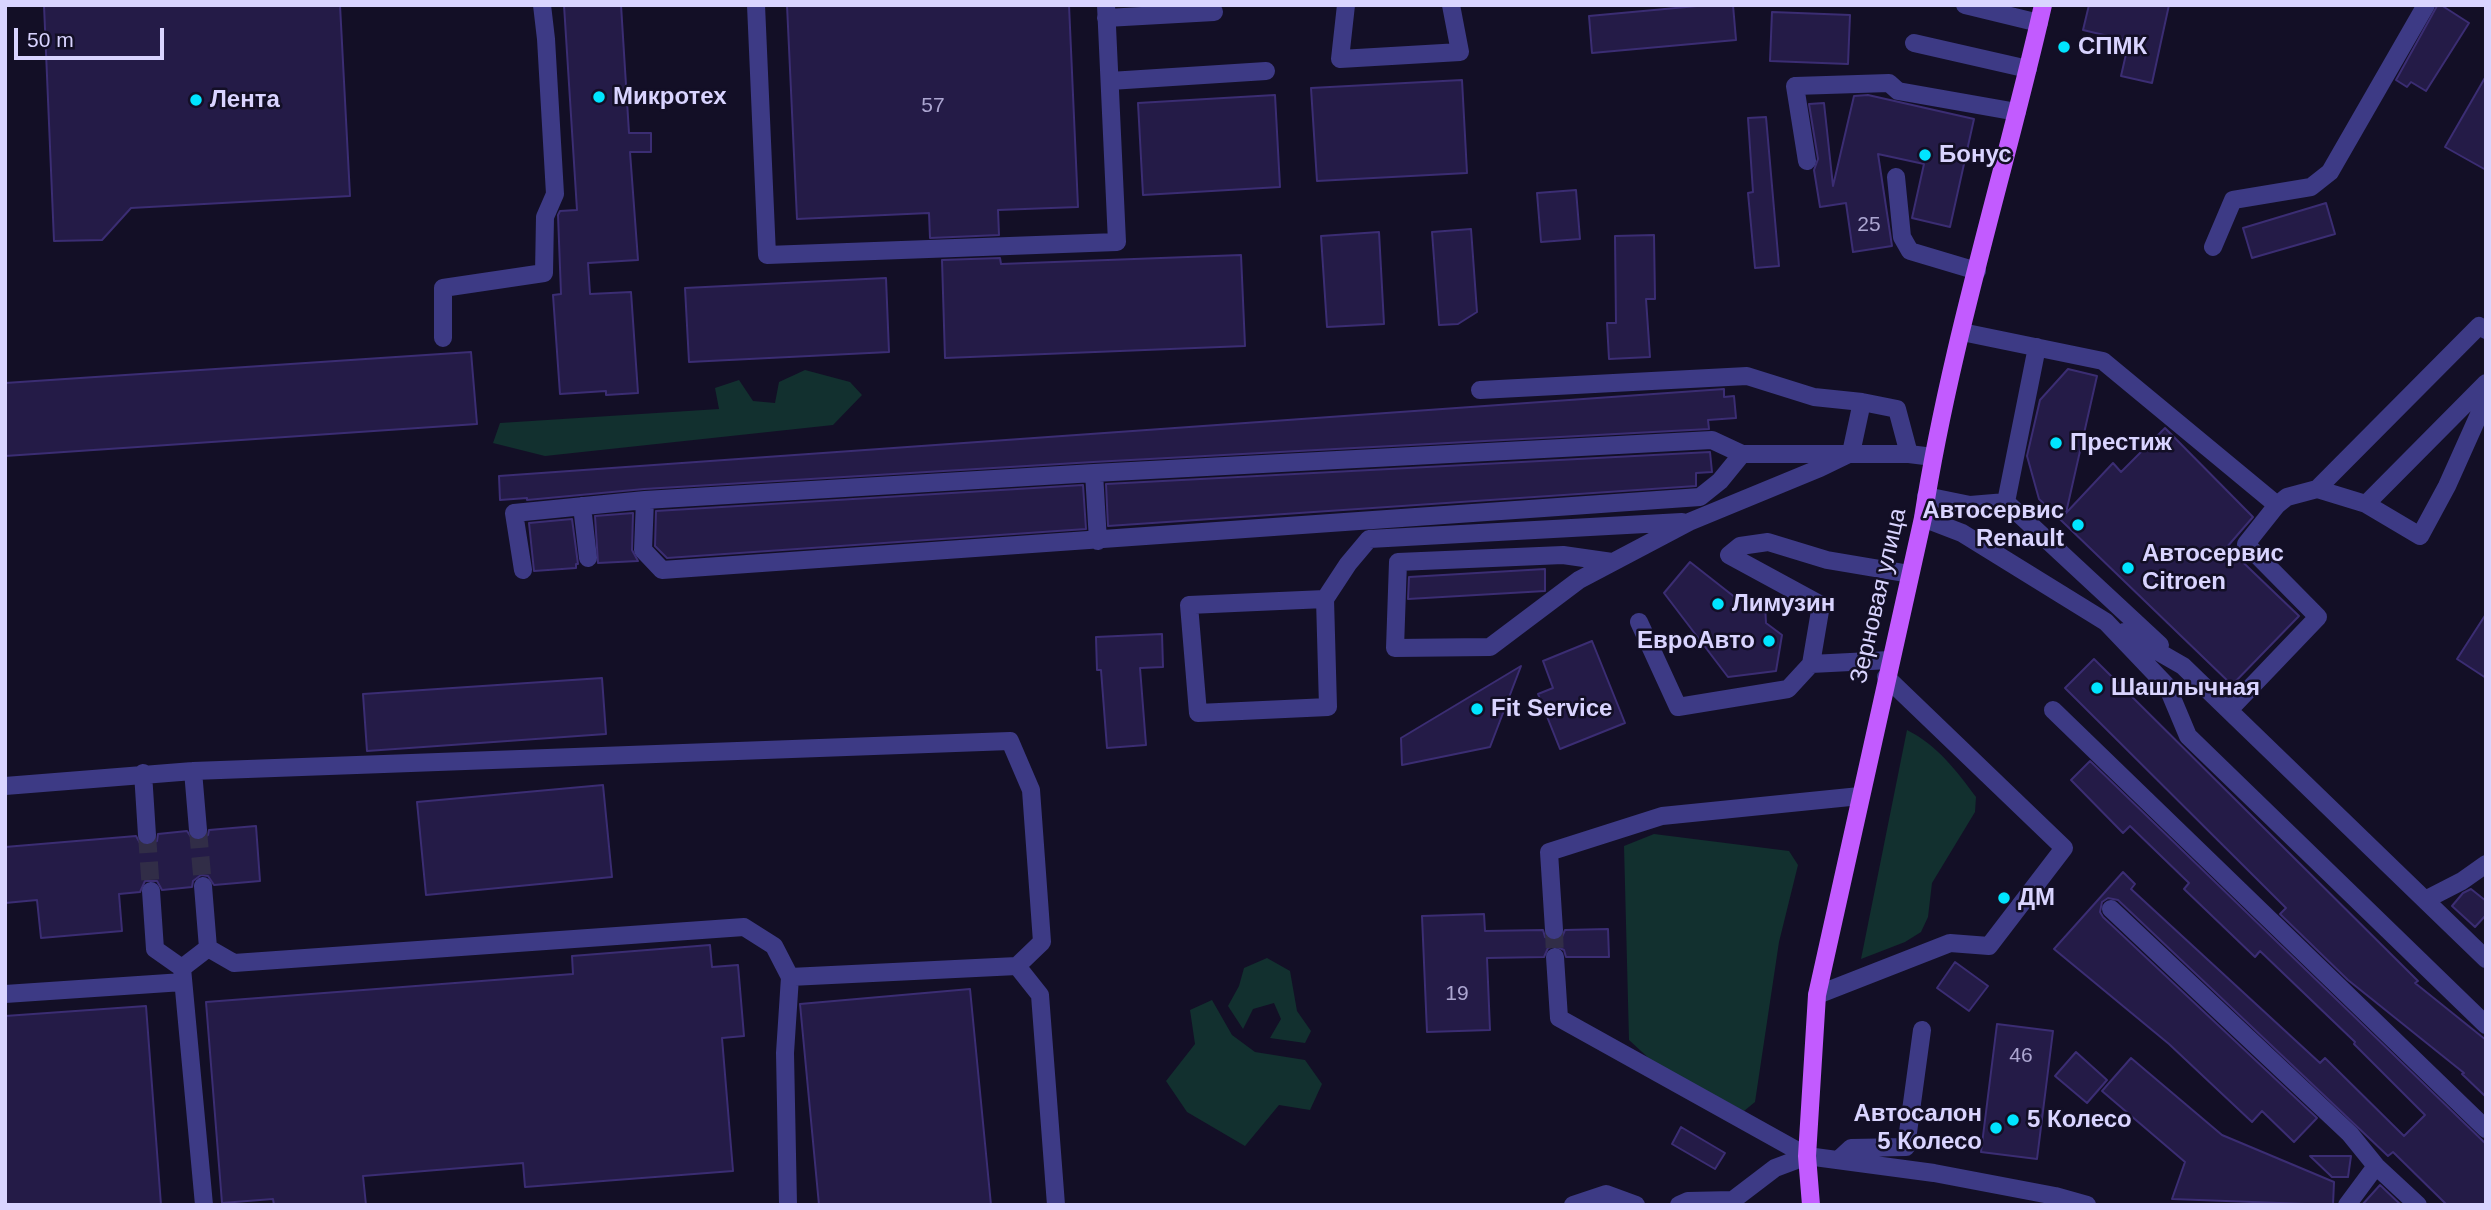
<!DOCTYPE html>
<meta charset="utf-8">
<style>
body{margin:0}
#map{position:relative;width:2491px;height:1210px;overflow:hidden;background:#130f26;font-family:Arial,sans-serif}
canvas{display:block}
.frame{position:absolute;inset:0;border:7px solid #d9d4ff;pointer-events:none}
.scale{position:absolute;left:14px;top:28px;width:150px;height:32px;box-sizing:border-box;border:4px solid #d9d4ff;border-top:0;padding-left:9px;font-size:21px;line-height:24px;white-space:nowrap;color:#d9d4ff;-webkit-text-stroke:5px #130f26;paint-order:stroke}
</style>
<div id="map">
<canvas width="2491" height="1210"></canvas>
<div class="frame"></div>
<div class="scale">50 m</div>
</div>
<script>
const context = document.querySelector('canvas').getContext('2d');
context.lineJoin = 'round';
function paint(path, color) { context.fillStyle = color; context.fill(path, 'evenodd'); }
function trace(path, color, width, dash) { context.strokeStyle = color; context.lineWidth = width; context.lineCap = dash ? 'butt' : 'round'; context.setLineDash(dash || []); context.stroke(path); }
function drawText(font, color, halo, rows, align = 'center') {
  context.font = font + ' Arial,sans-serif'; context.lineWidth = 5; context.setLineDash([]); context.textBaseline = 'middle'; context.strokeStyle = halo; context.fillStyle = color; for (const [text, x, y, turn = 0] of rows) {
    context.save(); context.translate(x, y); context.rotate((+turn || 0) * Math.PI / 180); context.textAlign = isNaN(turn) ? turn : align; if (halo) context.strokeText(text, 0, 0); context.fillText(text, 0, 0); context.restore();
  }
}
const green = new Path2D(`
 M 805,370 L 850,382 L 862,395 L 833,425 L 545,456 L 493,443 L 500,423 L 719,409 L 715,388 L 739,380 L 753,401 L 775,403 L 779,382 Z
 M 1907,730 C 1937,745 1956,770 1976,797 L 1975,812 L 1932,883 L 1928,917 L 1921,932 L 1905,942 L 1861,959 Z
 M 1654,834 L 1789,851 L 1798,865 L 1779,942 L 1755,1102 L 1744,1111 L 1654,1063 L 1629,1040 L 1624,846 Z
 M 1267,958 L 1290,971 L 1297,1011 L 1311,1031 L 1305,1043 L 1270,1038 L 1281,1019 L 1274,1003 L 1253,1009 L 1243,1029 L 1228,1006 L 1239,986 L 1244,968 Z
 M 1212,1000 L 1232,1035 L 1255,1052 L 1305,1060 L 1322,1084 L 1310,1110 L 1279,1105 L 1245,1146 L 1187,1112 L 1166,1081 L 1195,1044 L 1190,1010 Z`);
const building = new Path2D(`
 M 44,5 L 340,5 L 350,196 L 131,208 L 102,240 L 54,241 Z
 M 564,5 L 621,5 L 629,133 L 651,133 L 651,152 L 630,152 L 638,260 L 588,263 L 590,294 L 631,292 L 638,393 L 606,395 L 606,391 L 560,394 L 553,295 L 561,294 L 558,215 L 560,211 L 577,210 Z
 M 787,5 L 1069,5 L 1078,207 L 998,210 L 999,235 L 930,238 L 929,213 L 797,219 Z
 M 1708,5 L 1733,5 L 1736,40 L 1592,53 L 1589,16 Z
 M 2089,5 L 2169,5 L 2152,83 L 2121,76 L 2129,41 L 2083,30 Z
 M 2441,5 L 2469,23 L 2426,91 L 2411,82 L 2407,87 L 2396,80 L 2437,6 Z
 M 1772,12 L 1850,15 L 1848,64 L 1770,61 Z
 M 2486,76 L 2486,170 L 2445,147 Z
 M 1462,80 L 1467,173 L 1317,181 L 1311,88 Z
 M 1275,95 L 1280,187 L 1143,195 L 1138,103 Z
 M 1868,95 L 1974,119 L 1950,227 L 1912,218 L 1924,164 L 1878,154 L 1892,246 L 1853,252 L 1846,203 L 1820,207 L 1814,170 L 1818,159 L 1809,104 L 1824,103 L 1833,186 L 1854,96 Z
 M 1766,117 L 1779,266 L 1755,268 L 1748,193 L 1753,192 L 1748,118 Z
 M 1576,190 L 1580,239 L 1541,242 L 1537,193 Z
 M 2326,203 L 2335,234 L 2252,258 L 2243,228 Z
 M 1471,229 L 1477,312 L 1458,324 L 1439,325 L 1432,232 Z
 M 1379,232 L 1384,324 L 1327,327 L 1321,236 Z
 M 1654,235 L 1655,299 L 1646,299 L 1650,357 L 1609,359 L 1607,323 L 1616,323 L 1615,236 Z
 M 1241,255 L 1245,346 L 945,358 L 942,260 L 1000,258 L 1001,264 Z
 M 886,278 L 889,352 L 689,362 L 685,288 Z
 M 471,352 L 477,424 L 5,456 L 5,383 Z
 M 2068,369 L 2097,376 L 2066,513 L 2113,463 L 2121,472 L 2165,428 L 2253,517 L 2227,547 L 2299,616 L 2232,685 L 2039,499 L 2027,456 L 2040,400 Z
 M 1724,389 L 1724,397 L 1734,396 L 1736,418 L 1708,420 L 1709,429 L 1093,462 L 644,489 L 527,500 L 527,498 L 500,500 L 499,476 Z
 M 1710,452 L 1712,472 L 1696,473 L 1696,486 L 1108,526 L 1106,484 Z
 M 1083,485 L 1086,529 L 667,558 L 655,546 L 656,511 Z
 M 633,513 L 632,550 L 638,561 L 598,563 L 595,516 Z
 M 572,519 L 578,564 L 576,564 L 576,568 L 534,571 L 529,523 Z
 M 1690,562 L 1741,602 L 1765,605 L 1766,623 L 1782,635 L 1776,671 L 1728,677 L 1664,593 Z
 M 1545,569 L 1545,591 L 1408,599 L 1409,577 Z
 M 2486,614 L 2486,678 L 2457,659 Z
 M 1162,634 L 1163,667 L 1140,668 L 1146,745 L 1107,748 L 1101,670 L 1097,670 L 1096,637 Z
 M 1592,641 L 1625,723 L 1560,749 L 1538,694 L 1553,688 L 1543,661 Z
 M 2094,659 L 2418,981 L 2415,983 L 2486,1040 L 2486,1097 L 2462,1074 L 2464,1073 L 2348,980 L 2280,914 L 2286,908 L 2065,688 Z
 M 1521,666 L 1490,747 L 1402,765 L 1401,738 Z
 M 602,678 L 606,734 L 367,751 L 363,694 Z
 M 2090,761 L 2486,1144 L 2486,1205 L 2447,1205 L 2393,1152 L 2388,1156 L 2118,900 L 2108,898 L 2102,902 L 2100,912 L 2103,917 L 2317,1118 L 2294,1142 L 2262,1111 L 2252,1122 L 2169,1044 L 2054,949 L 2123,872 L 2135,884 L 2131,889 L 2320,1063 L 2325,1058 L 2404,1136 L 2425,1115 L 2354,1044 L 2355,1042 L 2260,951 L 2255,957 L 2184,889 L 2189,883 L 2130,826 L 2123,833 L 2071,780 Z
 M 603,785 L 612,877 L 426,895 L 417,802 Z
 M 256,826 L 260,881 L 214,885 L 208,876 L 201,875 L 193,881 L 192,887 L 162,890 L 157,881 L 145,881 L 140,892 L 119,894 L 122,931 L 41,938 L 37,900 L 5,903 L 5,847 L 136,836 L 141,845 L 148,846 L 157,841 L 158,834 L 187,831 L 193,840 L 200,841 L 208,835 L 209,830 Z
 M 2471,889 L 2486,901 L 2486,915 L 2475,927 L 2452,906 L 2463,893 Z
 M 1484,914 L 1485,931 L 1543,930 L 1545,937 L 1554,941 L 1561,939 L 1565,930 L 1608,929 L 1609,957 L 1566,957 L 1564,950 L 1555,946 L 1548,948 L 1544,957 L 1487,958 L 1490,1030 L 1427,1032 L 1422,916 Z
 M 710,945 L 712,967 L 738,965 L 744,1036 L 722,1038 L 733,1171 L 525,1187 L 523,1163 L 363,1176 L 366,1205 L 274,1205 L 273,1199 L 222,1203 L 206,1002 L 573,974 L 572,956 Z
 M 1955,962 L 1988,986 L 1969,1011 L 1937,988 Z
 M 970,989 L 991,1205 L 819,1205 L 800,1004 Z
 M 146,1006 L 161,1205 L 5,1205 L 5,1016 Z
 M 1997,1024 L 2053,1031 L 2037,1159 L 1981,1152 Z
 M 2076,1052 L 2107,1080 L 2087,1103 L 2055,1076 Z
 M 2131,1058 L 2222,1135 L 2334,1182 L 2333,1205 L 2172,1199 L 2185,1162 L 2102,1091 Z
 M 1681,1127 L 1725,1153 L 1715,1169 L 1672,1144 Z
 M 2310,1156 L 2351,1156 L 2348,1177 L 2332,1177 Z
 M 2380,1185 L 2401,1205 L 2362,1205 Z`);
const minorTunnel = new Path2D(`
 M 198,830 L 203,886
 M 147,835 L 151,891
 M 1554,930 L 1555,957`);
const minor = new Path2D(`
 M 756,5 L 767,255 L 1117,242 L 1106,5
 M 1346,5 L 1340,59 L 1460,52 L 1451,5
 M 1965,5 L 2039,23
 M 1106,18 L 1214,12
 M 1914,43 L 2028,69
 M 1110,81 L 1266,71
 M 1807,161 L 1795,86 L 1889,83 L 1898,91 L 2017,112
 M 1896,177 L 1902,237 L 1910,251 L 1977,271
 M 2213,247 L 2233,200 L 2311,187 L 2330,172 L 2426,5
 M 2486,330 L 2479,326 L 2317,489 L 2366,504 L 2486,383
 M 1962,332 L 2103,361 L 2277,505 L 2287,497 L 2317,489
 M 443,338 L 443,288 L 544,273 L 545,217 L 555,194 L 546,39 L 542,5
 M 1480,390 L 1747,376 L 1814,397 L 1862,402
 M 1094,473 L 1098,541
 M 1926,496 L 1970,505 L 2006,502 L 2160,645
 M 645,500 L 643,550 L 662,570 L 1700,497 L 1720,481 L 1742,454
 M 2006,502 L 2037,347
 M 2366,504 L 2420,536 L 2447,486 L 2486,399
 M 582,506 L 588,558
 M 1923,518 L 1962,533 L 2106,622 L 2167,686 L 2188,736 L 2486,1025
 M 1612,562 L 1563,555 L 1398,562 L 1395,648 L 1490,647 L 1579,580 L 1689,522 L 1820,468 L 1851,453 L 1862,402 L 1897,409 L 1909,454
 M 523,570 L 514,513 L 645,500 L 1094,473 L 1712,440 L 1742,454 L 1909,454 L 1933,457
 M 1325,599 L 1328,707 L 1198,713 L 1189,605 L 1325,599 L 1348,564 L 1369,539 L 1682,522
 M 1639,622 L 1678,707 L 1788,689 L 1811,664
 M 2124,632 L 2183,666 L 2486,959
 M 1890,660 L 1811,664 L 1821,605 L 1729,555 L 1740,546 L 1768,542 L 1827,560 L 1910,574
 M 2230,709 L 2318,617 L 2246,544 L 2277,505
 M 2053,710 L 2486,1129
 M 193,771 L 198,830
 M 143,773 L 147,835
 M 5,786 L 193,771 L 1010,741 L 1031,790 L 1042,942 L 1017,966
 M 203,886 L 208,948
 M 151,891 L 155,949 L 182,968 L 204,1205
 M 2425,900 L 2462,881 L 2486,864
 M 2111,909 L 2350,1134 L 2376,1166 L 2418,1205
 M 1554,930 L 1549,852 L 1662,816 L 1860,796
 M 1555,957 L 1559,1018 L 1807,1156 L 1934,1173 L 2055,1196 L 2087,1205
 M 182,968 L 208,948 L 234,963 L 744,927 L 774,946 L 790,977 L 785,1053 L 788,1205
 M 790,977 L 1017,966 L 1040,995 L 1056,1205
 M 5,994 L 183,982
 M 1817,995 L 1950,943 L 1989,946 L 2064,848 L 1886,677
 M 1838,1160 L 1851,1148 L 1906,1147 L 1922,1030
 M 1573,1205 L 1606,1194 L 1636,1205
 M 1679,1205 L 1688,1201 L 1733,1200 L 1775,1168 L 1807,1156
 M 2347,1205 L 2376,1166`);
const major = new Path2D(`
 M 1811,1205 L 1807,1156 L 1817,995 L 1923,518 C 1950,344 2004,176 2043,5`);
const markers = [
 [2064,47,7,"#00e5ff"],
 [599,97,7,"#00e5ff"],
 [196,100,7,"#00e5ff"],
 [1925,155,7,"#00e5ff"],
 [2056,443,7,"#00e5ff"],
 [2078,525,7,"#00e5ff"],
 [2128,568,7,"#00e5ff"],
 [1718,604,7,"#00e5ff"],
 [1769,641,7,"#00e5ff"],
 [2097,688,7,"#00e5ff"],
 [1477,709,7,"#00e5ff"],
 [2004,898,7,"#00e5ff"],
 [2013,1120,7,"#00e5ff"],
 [1996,1128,7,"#00e5ff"]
];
const numberNames = [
 ["57",933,106],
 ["25",1869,225],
 ["19",1457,994],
 ["46",2021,1056]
];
const poiNames = [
 ["СПМК",2078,47],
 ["Микротех",613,97],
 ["Лента",210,100],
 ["Бонус",1939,155],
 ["Престиж",2070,443],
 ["Автосервис",2064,511,"right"],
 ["Renault",2064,539,"right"],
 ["Автосервис",2142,554],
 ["Citroen",2142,582],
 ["Лимузин",1732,604],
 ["ЕвроАвто",1755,641,"right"],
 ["Шашлычная",2111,688],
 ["Fit Service",1491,709],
 ["ДМ",2018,898],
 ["Автосалон",1982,1114,"right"],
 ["5 Колесо",1982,1142,"right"],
 ["5 Колесо",2027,1120]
];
const streetNames = [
 ["Зерновая улица",1879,596,-77]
];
paint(green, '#12302f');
paint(building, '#241b47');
trace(building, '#3b2d73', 2);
trace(minorTunnel, '#312d47', 18, [18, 9]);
trace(minor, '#3d3a85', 18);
trace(major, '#c25bff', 18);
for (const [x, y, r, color] of markers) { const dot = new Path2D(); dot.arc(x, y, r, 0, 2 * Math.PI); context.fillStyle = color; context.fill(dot); trace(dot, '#130f26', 2.5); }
drawText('21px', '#aca6d1', null, numberNames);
drawText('bold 24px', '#d9d4ff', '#130f26', poiNames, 'left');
drawText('24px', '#d9d4ff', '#130f26', streetNames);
</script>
